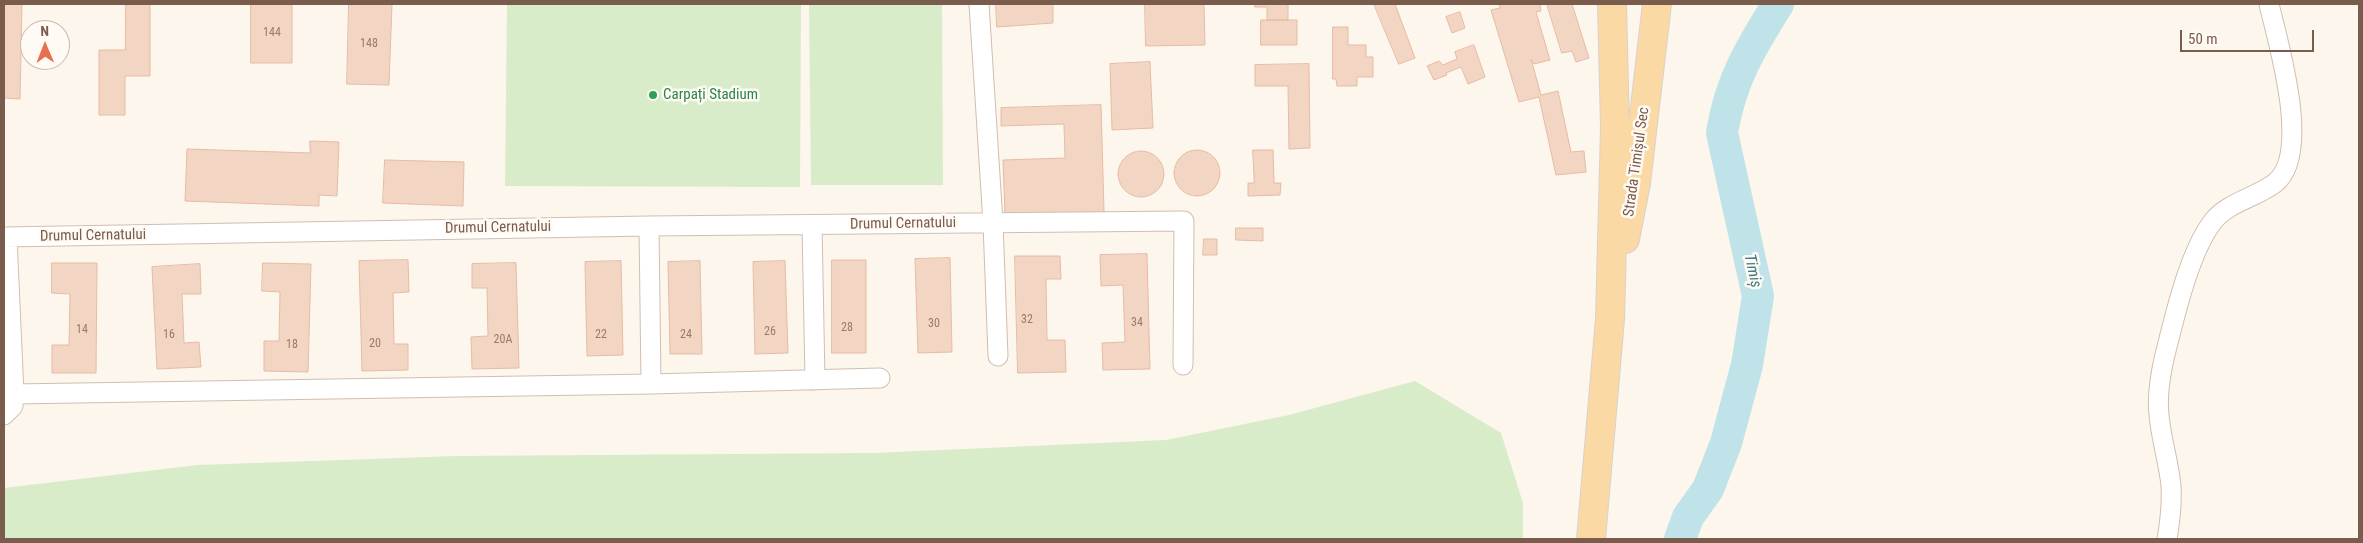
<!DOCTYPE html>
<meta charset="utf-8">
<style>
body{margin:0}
#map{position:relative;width:2363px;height:543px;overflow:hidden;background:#fdf6ec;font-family:"Roboto Condensed",sans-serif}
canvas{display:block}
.frame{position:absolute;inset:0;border:5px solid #7a5c4d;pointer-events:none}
.north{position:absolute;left:20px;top:20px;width:50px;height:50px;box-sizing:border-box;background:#fffaf3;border:1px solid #cabbb1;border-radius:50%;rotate:359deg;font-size:14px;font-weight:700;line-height:20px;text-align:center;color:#7a5c4d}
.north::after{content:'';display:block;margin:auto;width:18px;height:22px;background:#e76f51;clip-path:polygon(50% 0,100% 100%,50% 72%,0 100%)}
.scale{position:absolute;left:2180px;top:30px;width:134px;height:22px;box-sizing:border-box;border:2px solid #7a5c4d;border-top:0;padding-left:6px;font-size:15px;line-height:18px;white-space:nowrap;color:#7a5c4d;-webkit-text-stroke:4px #fffaf3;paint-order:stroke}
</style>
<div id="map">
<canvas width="2363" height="543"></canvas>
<div class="frame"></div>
<div class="north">N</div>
<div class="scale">50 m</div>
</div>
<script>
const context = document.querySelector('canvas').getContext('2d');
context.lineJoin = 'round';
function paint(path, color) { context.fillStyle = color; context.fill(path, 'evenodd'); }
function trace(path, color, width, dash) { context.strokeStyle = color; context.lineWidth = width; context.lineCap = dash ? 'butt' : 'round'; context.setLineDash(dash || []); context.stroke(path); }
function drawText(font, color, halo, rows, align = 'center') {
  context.font = font + ' "Roboto Condensed",sans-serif'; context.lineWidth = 5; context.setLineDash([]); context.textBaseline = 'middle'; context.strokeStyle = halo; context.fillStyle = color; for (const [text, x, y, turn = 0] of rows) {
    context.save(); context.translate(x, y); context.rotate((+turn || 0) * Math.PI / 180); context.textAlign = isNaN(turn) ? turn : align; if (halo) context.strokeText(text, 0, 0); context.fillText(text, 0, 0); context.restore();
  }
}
const green = new Path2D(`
 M 507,4 L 801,5 L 800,187 L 505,186 Z
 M 809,4 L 942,4 L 943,185 L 811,185 Z
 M 1415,381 L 1501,433 L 1523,503 L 1523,539 L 4,539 L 4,488 L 198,465 L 457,456 L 874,453 L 1166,440 L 1289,415 Z`);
const river = new Path2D(`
 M 1680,539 L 1688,517 L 1708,489 L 1726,443 L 1747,365 L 1758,296 L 1722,133 C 1730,81 1751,47 1778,4`);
const building = new Path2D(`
 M 4,4 L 22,4 L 20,99 L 4,98 Z
 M 126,4 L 150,4 L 150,76 L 125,76 L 125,115 L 99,115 L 99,50 L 125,50 Z
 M 251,4 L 292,4 L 292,63 L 251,63 Z
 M 349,4 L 392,4 L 389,85 L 347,84 Z
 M 996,4 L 1053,4 L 1053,23 L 997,27 Z
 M 1145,4 L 1204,4 L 1205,45 L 1146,46 Z
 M 1255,4 L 1288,4 L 1288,20 L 1267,20 L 1267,7 L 1255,7 Z
 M 1374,4 L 1395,4 L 1415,58 L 1399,64 Z
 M 1499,4 L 1545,4 L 1540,5 L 1541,11 L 1536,12 L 1550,60 L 1534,64 L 1531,59 L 1541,95 L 1558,91 L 1571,152 L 1584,151 L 1586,172 L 1556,175 L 1539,97 L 1519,102 L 1491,10 L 1500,8 Z
 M 1547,4 L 1572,4 L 1589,58 L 1576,62 L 1572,51 L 1562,53 Z
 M 1460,12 L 1465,28 L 1452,33 L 1446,17 Z
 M 1261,20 L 1297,20 L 1297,45 L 1261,45 Z
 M 1333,27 L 1348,27 L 1348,45 L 1366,45 L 1366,57 L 1373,57 L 1373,77 L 1357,77 L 1357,86 L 1337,86 L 1336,79 L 1333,79 Z
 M 1474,45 L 1485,77 L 1468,84 L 1461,67 L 1446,73 L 1447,75 L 1434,80 L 1427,66 L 1439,61 L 1443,65 L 1457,59 L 1455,52 Z
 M 1150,62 L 1153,128 L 1112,130 L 1110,64 Z
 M 1309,64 L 1310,148 L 1289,149 L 1288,86 L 1255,86 L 1255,65 Z
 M 1101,105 L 1104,212 L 1005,214 L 1003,160 L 1065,158 L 1064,124 L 1001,126 L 1001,108 Z
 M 310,141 L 339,142 L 337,196 L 319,195 L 319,206 L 185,201 L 187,149 L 310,153 Z
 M1174 173a23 23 0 1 1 46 0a23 23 0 1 1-46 0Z
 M 1253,150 L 1273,150 L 1274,183 L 1281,183 L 1280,195 L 1248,196 L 1248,183 L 1254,183 Z
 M1118 174a23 23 0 1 1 46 0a23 23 0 1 1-46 0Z
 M 385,160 L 464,162 L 463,206 L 383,203 Z
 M 1236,228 L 1263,228 L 1263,241 L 1236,240 Z
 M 1204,239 L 1217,239 L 1217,255 L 1203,255 Z
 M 1147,254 L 1150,369 L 1103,370 L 1102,343 L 1125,342 L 1123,285 L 1101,286 L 1100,255 Z
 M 1015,256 L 1060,256 L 1061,279 L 1046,279 L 1047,340 L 1065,340 L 1066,372 L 1018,373 Z
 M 950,258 L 952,352 L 918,353 L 915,259 Z
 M 408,260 L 409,292 L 393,293 L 394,344 L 408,344 L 408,370 L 362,371 L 359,261 Z
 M 832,260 L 866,260 L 866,353 L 832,353 Z
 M 621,261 L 623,355 L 587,356 L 585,262 Z
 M 700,261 L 702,354 L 670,354 L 668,262 Z
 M 785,261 L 788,353 L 755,354 L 753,262 Z
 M 52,263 L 97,263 L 96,373 L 52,373 L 52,345 L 69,345 L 70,294 L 52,293 Z
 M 263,263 L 311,264 L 308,372 L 264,371 L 264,341 L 279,341 L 280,292 L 262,291 Z
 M 516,263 L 519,368 L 472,369 L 471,337 L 488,336 L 487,288 L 472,288 L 472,264 Z
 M 200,264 L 201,294 L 182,294 L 184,343 L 199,342 L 201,367 L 157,369 L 152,267 Z`);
const street = new Path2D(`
 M 979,4 L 993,223 L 998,356
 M 812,225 L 815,380
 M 649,226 L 651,384
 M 4,237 L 649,226 L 1184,221 L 1183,365
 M 7,237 L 14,394
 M 4,415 L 13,406 L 14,394 L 651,384 L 880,378
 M 2167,539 C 2170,522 2172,504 2171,486 C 2169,463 2161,439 2159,415 C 2157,397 2160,377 2164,359 C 2174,319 2189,251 2214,220 C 2229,202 2257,197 2275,183 C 2312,154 2278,43 2269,4`);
const primary = new Path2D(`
 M 1625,239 L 1636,183 L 1657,4
 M 1591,539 L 1610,319 L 1615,128 L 1612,4`);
const markers = [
 [653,95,5,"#2e9e5b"]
];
const numberNames = [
 ["144",272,33],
 ["148",369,44],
 ["32",1027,320],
 ["34",1137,323],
 ["30",934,324],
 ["28",847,328],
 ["14",82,330],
 ["26",770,332],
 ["16",169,335],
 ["22",601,335],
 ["24",686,335],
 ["20A",503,340],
 ["20",375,344],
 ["18",292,345]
];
const leisureNames = [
 ["Carpați Stadium",663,95]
];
const streetNames = [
 ["Strada Timișul Sec",1637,162,-82],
 ["Drumul Cernatului",903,224,-1],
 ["Drumul Cernatului",498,228,-1],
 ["Drumul Cernatului",93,236,-1]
];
const waterNames = [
 ["Timiș",1752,271,78]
];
paint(green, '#d8ecc9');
trace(river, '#bfe3e8', 32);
paint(building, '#f3d5c3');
trace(building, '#e6bba3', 1);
trace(street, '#d1beb0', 21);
trace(primary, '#dad1cd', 30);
trace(street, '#fff', 19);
trace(primary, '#fbd9a5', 28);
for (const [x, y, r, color] of markers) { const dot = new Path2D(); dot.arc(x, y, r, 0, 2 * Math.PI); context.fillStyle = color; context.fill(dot); trace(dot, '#fffaf3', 2); }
drawText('12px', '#987a6a', null, numberNames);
drawText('15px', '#27864d', '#fffaf3', leisureNames, 'left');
drawText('15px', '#7a5c4d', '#fffaf3', streetNames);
drawText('italic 16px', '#437c86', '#fffaf3', waterNames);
</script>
